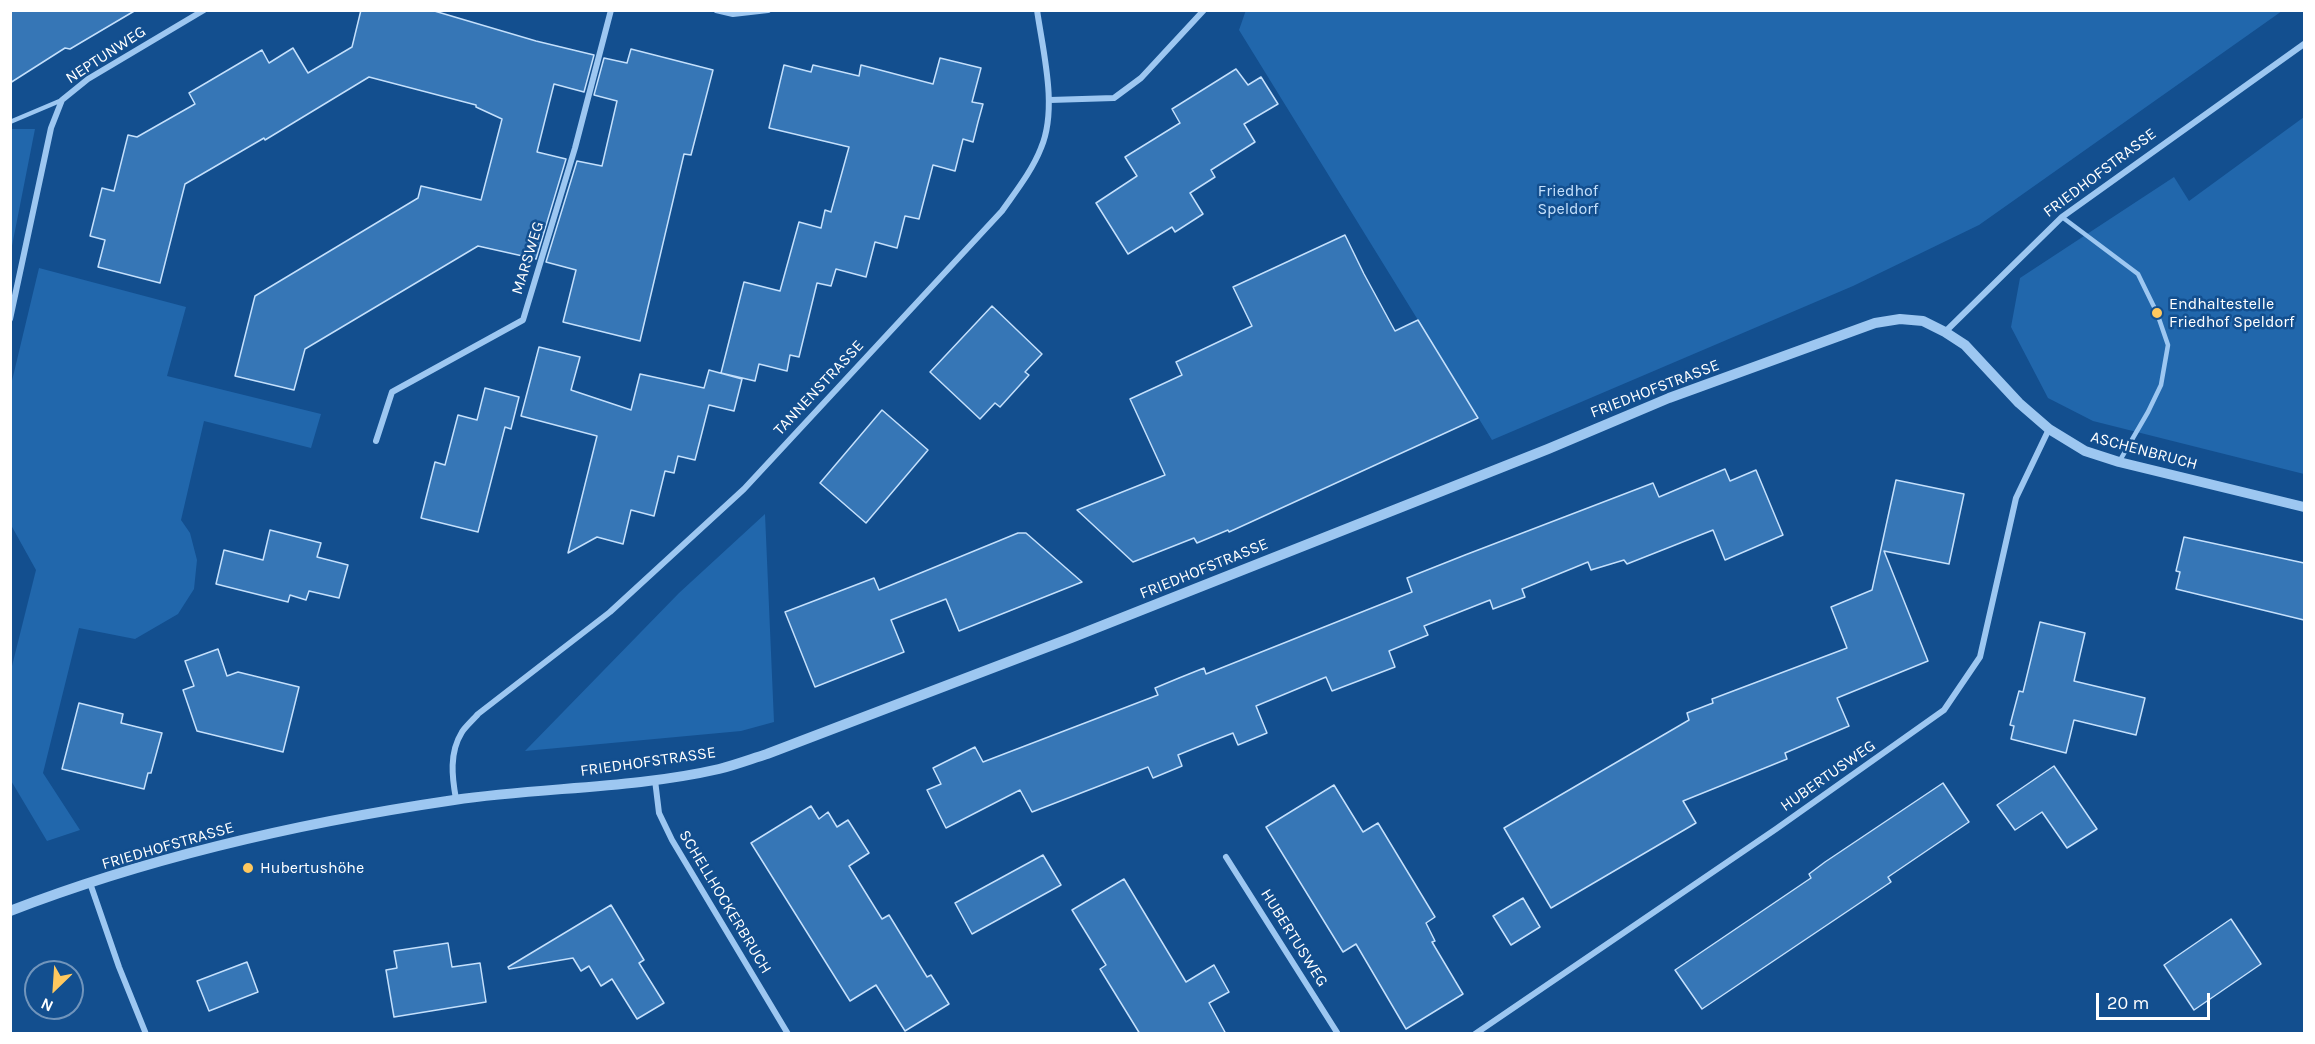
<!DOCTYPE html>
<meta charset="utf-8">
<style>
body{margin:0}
#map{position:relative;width:2315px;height:1044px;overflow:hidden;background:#134f8f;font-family:Karla,sans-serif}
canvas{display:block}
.frame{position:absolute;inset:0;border:12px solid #fff;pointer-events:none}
.north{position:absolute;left:24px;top:960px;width:60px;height:60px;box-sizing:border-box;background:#134f8f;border:2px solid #7195bc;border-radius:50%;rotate:205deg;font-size:16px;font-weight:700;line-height:24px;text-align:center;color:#fff}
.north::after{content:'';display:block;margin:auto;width:21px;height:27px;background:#ffc85e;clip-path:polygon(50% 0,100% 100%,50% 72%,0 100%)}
.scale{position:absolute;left:2096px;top:993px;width:114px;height:27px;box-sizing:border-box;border:3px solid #fff;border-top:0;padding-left:8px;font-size:18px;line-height:21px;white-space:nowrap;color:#fff;-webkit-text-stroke:4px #134f8f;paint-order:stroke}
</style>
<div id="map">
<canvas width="2315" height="1044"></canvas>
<div class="frame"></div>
<div class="north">N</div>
<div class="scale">20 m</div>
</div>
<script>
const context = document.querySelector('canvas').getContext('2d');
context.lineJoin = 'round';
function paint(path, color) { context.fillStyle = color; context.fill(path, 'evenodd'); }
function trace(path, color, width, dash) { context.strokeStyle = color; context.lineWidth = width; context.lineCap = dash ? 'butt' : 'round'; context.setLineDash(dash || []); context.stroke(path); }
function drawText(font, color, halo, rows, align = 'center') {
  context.font = font + ' Karla,sans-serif'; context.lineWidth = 5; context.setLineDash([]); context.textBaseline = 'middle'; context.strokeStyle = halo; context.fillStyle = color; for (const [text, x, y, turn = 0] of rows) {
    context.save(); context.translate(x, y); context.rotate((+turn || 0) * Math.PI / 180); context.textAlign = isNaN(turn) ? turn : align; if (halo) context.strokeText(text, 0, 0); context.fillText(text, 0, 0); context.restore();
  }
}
const green = new Path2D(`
 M 1246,10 L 2282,11 L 1979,225 L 1853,286 L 1492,440 L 1239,30 Z
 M 2304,117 L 2304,474 L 2093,421 L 2048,398 L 2011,327 L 2020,278 L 2174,177 L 2189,201 Z
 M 11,129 L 35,129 L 11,251 L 10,129 Z
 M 39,268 L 186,307 L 167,376 L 321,414 L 311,448 L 204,421 L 181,520 L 190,533 L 197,560 L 194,589 L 178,614 L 135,639 L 79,628 L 43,773 L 80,830 L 47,841 L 10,779 L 11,670 L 36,570 L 11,525 L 10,389 Z
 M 765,514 L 774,722 L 741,731 L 525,751 L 679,593 Z`);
const building = new Path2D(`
 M 10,10 L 136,10 L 70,49 L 65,48 L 10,83 Z
 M 361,10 L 431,10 L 536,41 L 594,55 L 584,92 L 554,84 L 537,152 L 566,159 L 536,259 L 478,246 L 305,349 L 294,390 L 235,376 L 255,296 L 418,198 L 421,186 L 481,200 L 502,119 L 476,107 L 476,105 L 369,77 L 265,140 L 264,138 L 185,184 L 160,283 L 98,267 L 105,240 L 90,236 L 102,188 L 114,191 L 128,135 L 137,137 L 195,104 L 189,93 L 262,50 L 269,63 L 293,48 L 308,73 L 352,47 Z
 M 631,49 L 713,70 L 691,155 L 684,154 L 640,341 L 563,322 L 576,270 L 546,262 L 577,161 L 602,166 L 617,101 L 594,95 L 604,58 L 627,63 Z
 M 940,58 L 981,68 L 972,102 L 983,104 L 978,122 L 973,142 L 963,139 L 955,171 L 933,165 L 919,219 L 905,216 L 897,248 L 875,242 L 866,277 L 836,269 L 831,286 L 817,283 L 799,357 L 790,355 L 787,371 L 759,364 L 755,381 L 721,373 L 744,282 L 780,291 L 799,222 L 821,228 L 825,210 L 831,212 L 849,147 L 769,128 L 784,65 L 811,72 L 813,65 L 859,76 L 861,65 L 933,84 Z
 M 1236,69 L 1248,85 L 1261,77 L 1278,104 L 1244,124 L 1255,142 L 1211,170 L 1215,177 L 1190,193 L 1203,214 L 1175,232 L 1172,227 L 1128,254 L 1096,203 L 1137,176 L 1125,157 L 1180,123 L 1172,109 Z
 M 1345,235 L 1364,274 L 1395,331 L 1418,320 L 1478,418 L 1229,532 L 1228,530 L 1197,543 L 1194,538 L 1133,562 L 1077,510 L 1165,475 L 1130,399 L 1182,375 L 1176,362 L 1252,326 L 1233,287 Z
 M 992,306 L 1042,354 L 1025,372 L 1029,375 L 1000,407 L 995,403 L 980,419 L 930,372 Z
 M 539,347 L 580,357 L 571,390 L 631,410 L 640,374 L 704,388 L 709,370 L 742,379 L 734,411 L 709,405 L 695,460 L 678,456 L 674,473 L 665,471 L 654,516 L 631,510 L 623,544 L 597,537 L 568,553 L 597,436 L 521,416 Z
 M 485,388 L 519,397 L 511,429 L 505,427 L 478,532 L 421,518 L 435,462 L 445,465 L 458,415 L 477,420 Z
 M 882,410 L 928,450 L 866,523 L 820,483 Z
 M 1725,469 L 1730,481 L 1756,470 L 1783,535 L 1725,560 L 1713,530 L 1627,564 L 1624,560 L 1591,570 L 1588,562 L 1522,589 L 1525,597 L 1493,609 L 1490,600 L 1424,626 L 1428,635 L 1389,651 L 1395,667 L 1332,691 L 1326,677 L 1256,706 L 1267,733 L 1238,745 L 1233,733 L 1205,744 L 1178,755 L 1182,766 L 1153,778 L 1148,767 L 1032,812 L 1020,790 L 946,828 L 927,790 L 941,784 L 933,768 L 975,747 L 983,762 L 1158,695 L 1155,688 L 1179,678 L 1204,668 L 1206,674 L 1412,592 L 1407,578 L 1465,555 L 1653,483 L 1659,497 Z
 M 1896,480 L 1964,494 L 1949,564 L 1884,551 L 1928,661 L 1837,698 L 1849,726 L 1785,753 L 1787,759 L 1683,801 L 1696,823 L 1551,908 L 1504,828 L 1689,720 L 1687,713 L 1713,703 L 1712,699 L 1847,648 L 1831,607 L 1872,590 Z
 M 270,530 L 321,543 L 317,557 L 348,565 L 339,598 L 309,591 L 306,600 L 290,595 L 288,602 L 216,584 L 224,550 L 263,560 Z
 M 1018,533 L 1026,533 L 1082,582 L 959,631 L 946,599 L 891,620 L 904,652 L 815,687 L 785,612 L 874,578 L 879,590 Z
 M 2184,537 L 2304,563 L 2304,620 L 2176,589 L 2180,572 L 2176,571 Z
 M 2040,622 L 2085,633 L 2074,681 L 2145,698 L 2136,735 L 2074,720 L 2066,753 L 2011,739 L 2014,726 L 2010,725 L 2019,691 L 2023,692 Z
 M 218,649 L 227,676 L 238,672 L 299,687 L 283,752 L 197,731 L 183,690 L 194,686 L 185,661 Z
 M 79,703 L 123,714 L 121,723 L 162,733 L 151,773 L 148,773 L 144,789 L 62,769 Z
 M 2054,766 L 2097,829 L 2067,848 L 2042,812 L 2015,830 L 1997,805 Z
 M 1943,783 L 1969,822 L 1888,877 L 1891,882 L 1702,1009 L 1675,970 L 1811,878 L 1809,874 L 1825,862 Z
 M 1334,785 L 1363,832 L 1378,823 L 1435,917 L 1426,923 L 1435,941 L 1432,942 L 1463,994 L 1406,1029 L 1356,944 L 1343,952 L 1266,827 Z
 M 811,806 L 819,819 L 828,812 L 837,827 L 848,820 L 869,853 L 849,866 L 882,919 L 889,915 L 927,977 L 931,975 L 949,1004 L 905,1031 L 876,985 L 850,1001 L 751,843 Z
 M 1043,855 L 1061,885 L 972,934 L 955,903 Z
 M 1124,879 L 1186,982 L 1214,965 L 1229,992 L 1209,1003 L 1226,1034 L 1140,1034 L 1100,969 L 1106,965 L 1072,910 Z
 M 1523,898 L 1540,927 L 1511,945 L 1493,916 Z
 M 611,905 L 644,960 L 639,963 L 664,1003 L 637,1019 L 612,979 L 601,986 L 589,966 L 581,971 L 573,958 L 509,969 L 508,967 Z
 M 2231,919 L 2261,964 L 2194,1010 L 2164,965 Z
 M 448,943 L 452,967 L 480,963 L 486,1002 L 394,1017 L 386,970 L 397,968 L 394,951 Z
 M 247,962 L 258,992 L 209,1011 L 197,981 Z`);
const service = new Path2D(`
 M 10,122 L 62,100
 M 2062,217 L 2138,274 L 2157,313 L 2168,345 L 2161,385 L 2148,412 L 2119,462`);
const minor = new Path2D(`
 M 716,10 L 733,14 L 768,10
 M 1050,100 L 1114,98 L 1141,78 L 1204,10
 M 10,319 L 51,128 L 62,100 L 88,79 L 204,10
 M 1945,332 L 2062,217 L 2304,44
 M 376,441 L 392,392 L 523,320 L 575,148 L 611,10
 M 655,780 L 659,813 L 672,840 L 788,1034
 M 456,799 C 452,777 449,753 462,732 C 466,726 473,720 478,714 L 610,612 L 744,489 L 1002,211 C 1016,191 1032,171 1041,148 C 1058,108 1043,52 1037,10
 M 1226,857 L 1338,1034
 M 90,883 L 119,967 L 146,1034
 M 1475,1034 L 1776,829 L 1944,710 L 1980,657 L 2016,498 L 2049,429`);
const tertiary = new Path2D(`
 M 10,911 C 152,856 304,822 454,800 C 542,787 632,789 719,769 C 735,765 751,759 767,754 L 1071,638 L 1548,449 L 1669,398 L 1875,323 L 1900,319 L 1923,321 L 1945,332 L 1965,345 L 2019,403 L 2049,429 L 2085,451 L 2119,462 L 2304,507`);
const markers = [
 [2157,313,6,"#ffc85e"],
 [248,868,6,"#ffc85e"]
];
const streetNames = [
 ["NEPTUNWEG",106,55,-33],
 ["FRIEDHOFSTRASSE",2100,173,-37],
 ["MARSWEG",528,258,-73],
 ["TANNENSTRASSE",819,388,-47],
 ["FRIEDHOFSTRASSE",1655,389,-21],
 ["ASCHENBRUCH",2144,451,15],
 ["FRIEDHOFSTRASSE",1204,569,-22],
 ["FRIEDHOFSTRASSE",648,762,-8],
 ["HUBERTUSWEG",1828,776,-35],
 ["FRIEDHOFSTRASSE",168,846,-16],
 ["SCHELLHOCKERBRUCH",725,902,59],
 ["HUBERTUSWEG",1294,938,58]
];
const parkNames = [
 ["Friedhof",1568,191],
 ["Speldorf",1568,209]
];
const poiNames = [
 ["Endhaltestelle",2169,304],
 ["Friedhof Speldorf",2169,322],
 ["Hubertushöhe",260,868]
];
paint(green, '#2167ac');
paint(building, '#3676b6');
trace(building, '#c4e0fc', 1.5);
trace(service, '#9dc7f1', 4.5);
trace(minor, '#9dc7f1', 6);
trace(tertiary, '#9dc7f1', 10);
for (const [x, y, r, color] of markers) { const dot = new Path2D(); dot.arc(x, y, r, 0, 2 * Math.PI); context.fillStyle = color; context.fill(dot); trace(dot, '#134f8f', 2); }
drawText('16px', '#fff', '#134f8f', streetNames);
drawText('16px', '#c4e0fc', '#134f8f', parkNames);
drawText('16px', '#fff', '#134f8f', poiNames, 'left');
</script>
